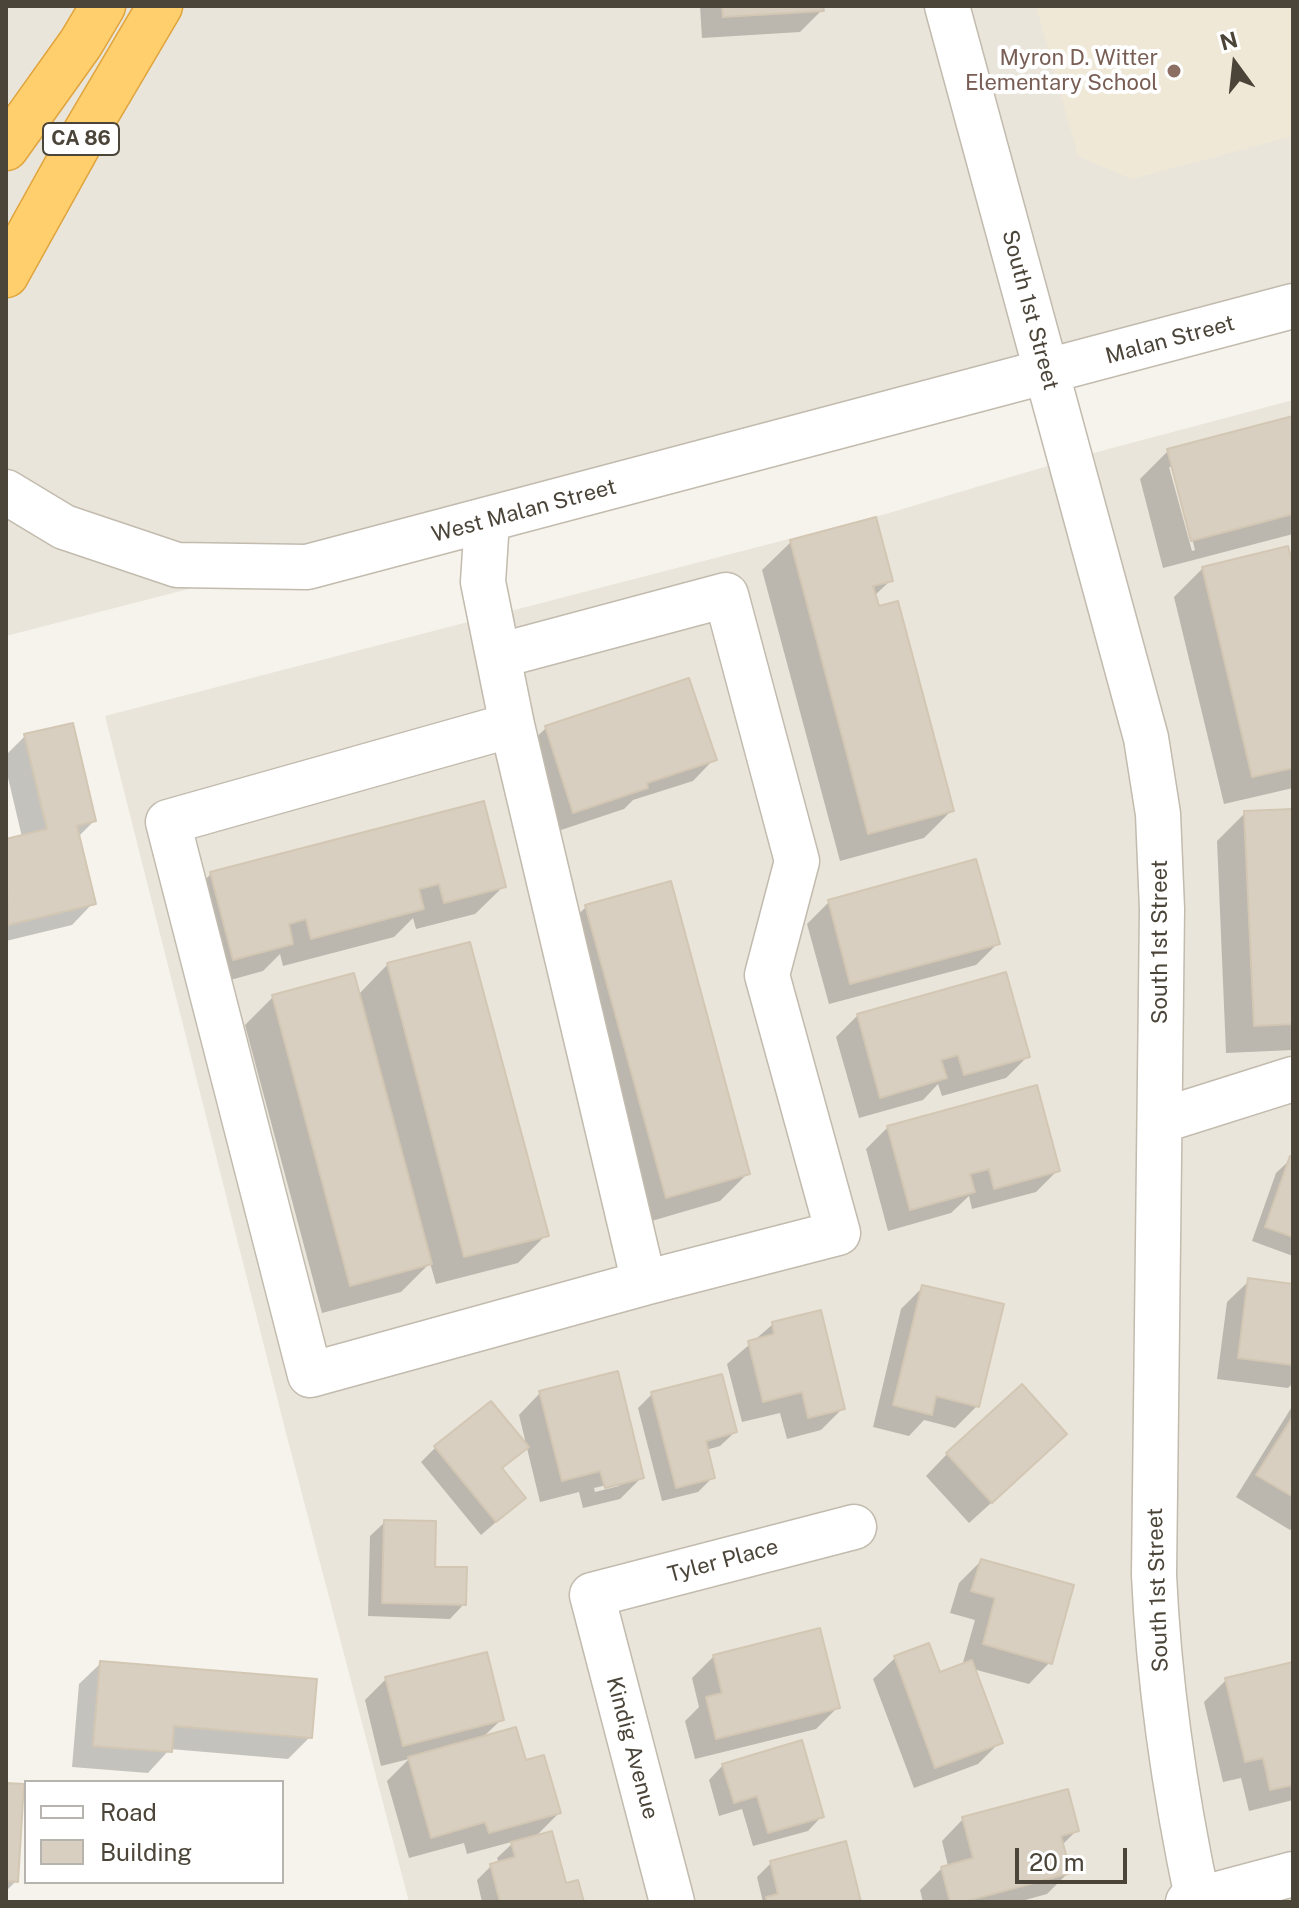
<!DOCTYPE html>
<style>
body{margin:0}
#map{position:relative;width:1299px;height:1908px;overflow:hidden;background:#f6f3ec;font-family:"Public Sans",sans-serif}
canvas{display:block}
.frame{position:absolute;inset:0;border:8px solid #4b4439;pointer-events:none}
.legend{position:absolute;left:24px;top:1780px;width:260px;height:104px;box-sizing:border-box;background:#fff;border:2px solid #b7b4b0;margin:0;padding:10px 14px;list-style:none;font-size:24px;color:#4b4439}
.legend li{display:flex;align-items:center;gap:16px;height:40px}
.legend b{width:40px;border:2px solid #b7b4b0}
.north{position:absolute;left:1195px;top:24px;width:80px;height:80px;-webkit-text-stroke:6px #fff;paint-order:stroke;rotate:345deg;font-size:22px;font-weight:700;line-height:32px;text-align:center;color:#4b4439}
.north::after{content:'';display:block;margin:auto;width:28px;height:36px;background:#4b4439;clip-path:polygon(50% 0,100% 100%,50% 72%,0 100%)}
.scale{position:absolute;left:1015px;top:1848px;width:112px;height:36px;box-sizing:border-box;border:4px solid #4b4439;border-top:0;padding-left:10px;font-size:24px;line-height:28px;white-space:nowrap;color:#4b4439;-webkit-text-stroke:6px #fff;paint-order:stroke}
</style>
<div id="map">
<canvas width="1299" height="1908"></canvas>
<div class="frame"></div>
<ul class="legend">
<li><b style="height:10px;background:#fff"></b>Road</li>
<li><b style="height:22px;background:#d8cfc1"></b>Building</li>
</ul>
<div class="north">N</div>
<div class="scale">20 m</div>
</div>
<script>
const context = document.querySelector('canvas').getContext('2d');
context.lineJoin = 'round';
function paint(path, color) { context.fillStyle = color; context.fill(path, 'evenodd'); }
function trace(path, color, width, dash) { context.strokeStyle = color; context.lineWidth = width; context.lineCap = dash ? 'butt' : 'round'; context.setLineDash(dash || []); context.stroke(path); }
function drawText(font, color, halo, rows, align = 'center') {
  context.font = font + ' "Public Sans",sans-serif'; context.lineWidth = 8; context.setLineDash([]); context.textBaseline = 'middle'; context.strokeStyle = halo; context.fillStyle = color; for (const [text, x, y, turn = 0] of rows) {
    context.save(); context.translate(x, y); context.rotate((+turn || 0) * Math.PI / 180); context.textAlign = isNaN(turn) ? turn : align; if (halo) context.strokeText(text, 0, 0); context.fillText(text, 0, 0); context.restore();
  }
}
const residential = new Path2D(`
 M 6,6 L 1293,6 L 1293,304 L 6,636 Z
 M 1293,400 L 1293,1902 L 409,1902 L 286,1433 L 105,716 L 889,513 L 1071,459 Z`);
const education = new Path2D(`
 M 1036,6 L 1293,6 L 1293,136 L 1132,179 L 1078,156 Z`);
const shadow = new Path2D(`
 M 700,6 L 821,6 L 822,10 L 800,32 L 702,38 Z
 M 1293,418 L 1293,534 L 1163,568 L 1140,479 L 1168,451 ZM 1169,467 L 1174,467 L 1195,550 L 1192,551 Z
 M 791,542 L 891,580 L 874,596 L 952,810 L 924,838 L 840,861 L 762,570 Z
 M 1203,568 L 1293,574 L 1293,788 L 1224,804 L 1174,597 Z
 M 546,728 L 714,759 L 693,781 L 633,800 L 624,809 L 552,833 L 524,749 Z
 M 25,736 L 94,821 L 78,837 L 93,903 L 72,925 L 6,941 L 6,841 L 22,837 L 6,769 L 6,755 Z
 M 1293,811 L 1293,1050 L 1226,1053 L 1217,841 L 1245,813 Z
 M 211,874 L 504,886 L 475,914 L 416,929 L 413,918 L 394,937 L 283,966 L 280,954 L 263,971 L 205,987 L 182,902 Z
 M 829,902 L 998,943 L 976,965 L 829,1004 L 807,924 Z
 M 586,907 L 748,1173 L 720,1201 L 638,1225 L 557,935 Z
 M 388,964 L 546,1235 L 518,1263 L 436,1284 L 430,1263 L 401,1292 L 322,1313 L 245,1025 L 273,997 L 358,995 Z
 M 858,1015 L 1028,1056 L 1006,1078 L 942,1096 L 938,1084 L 923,1100 L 859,1118 L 836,1037 Z
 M 888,1127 L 1058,1170 L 1036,1192 L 972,1209 L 969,1196 L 951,1213 L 888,1231 L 866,1149 Z
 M 1291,1159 L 1293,1159 L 1293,1256 L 1252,1241 L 1276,1173 Z
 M 1249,1281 L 1293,1286 L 1293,1383 L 1288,1388 L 1217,1379 L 1227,1302 Z
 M 923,1287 L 977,1406 L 955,1428 L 924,1420 L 909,1436 L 873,1427 L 901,1309 Z
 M 773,1324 L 843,1408 L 821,1430 L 787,1439 L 780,1413 L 742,1422 L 727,1364 Z
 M 540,1393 L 642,1477 L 620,1499 L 583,1508 L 579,1492 L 540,1502 L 519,1415 ZM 619,1482 L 619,1486 L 595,1492 L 594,1488 Z
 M 653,1393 L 735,1432 L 720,1446 L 706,1450 L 713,1477 L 698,1492 L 662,1501 L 638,1408 Z
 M 1293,1405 L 1293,1527 L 1290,1530 L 1236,1497 Z
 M 526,1446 L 501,1470 L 524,1498 L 481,1535 L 421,1462 L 436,1447 Z
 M 947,1454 L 1043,1456 L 969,1523 L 926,1476 Z
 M 385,1522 L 433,1569 L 464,1604 L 450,1619 L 368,1616 L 370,1536 Z
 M 981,1561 L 1050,1662 L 1029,1684 L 973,1669 L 1000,1742 L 978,1764 L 914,1788 L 873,1679 L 895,1658 L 939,1675 L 962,1666 L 975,1620 L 950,1613 L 959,1583 Z
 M 714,1656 L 837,1708 L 816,1729 L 695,1759 L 685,1721 L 699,1707 L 692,1678 Z
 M 101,1663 L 310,1737 L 288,1759 L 170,1749 L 148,1773 L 72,1767 L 79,1684 Z
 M 1293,1664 L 1293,1800 L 1249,1811 L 1241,1778 L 1223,1782 L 1204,1702 L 1226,1680 Z
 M 386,1679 L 502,1719 L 482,1738 L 524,1762 L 559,1813 L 534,1838 L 564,1886 L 582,1902 L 482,1902 L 477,1880 L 491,1866 L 499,1864 L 497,1858 L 515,1841 L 467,1854 L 464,1843 L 409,1858 L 387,1781 L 409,1759 L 381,1766 L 365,1700 Z
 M 723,1765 L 822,1816 L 808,1831 L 753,1846 L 742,1809 L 719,1816 L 709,1780 Z
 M 6,1785 L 16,1881 L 6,1891 Z
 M 963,1819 L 1077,1830 L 1062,1845 L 1069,1872 L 1047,1894 L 1018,1902 L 923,1902 L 920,1890 L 942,1868 L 948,1866 L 942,1841 Z
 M 771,1863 L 859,1902 L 763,1902 L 757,1877 Z`);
const building = new Path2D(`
 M 722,6 L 823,6 L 824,11 L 723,17 Z
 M 1293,416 L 1293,514 L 1191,541 L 1167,449 Z
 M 876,517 L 893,581 L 873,586 L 879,606 L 898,601 L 954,811 L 868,834 L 790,540 Z
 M 1288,546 L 1293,565 L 1293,768 L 1252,777 L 1202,567 Z
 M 689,678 L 717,760 L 647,783 L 648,788 L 573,813 L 545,726 Z
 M 73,723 L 96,821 L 77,826 L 96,904 L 8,925 L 6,839 L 47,829 L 24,734 Z
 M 484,801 L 506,887 L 444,903 L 439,884 L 419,889 L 424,909 L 311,939 L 306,919 L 289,924 L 293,944 L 233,960 L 210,872 Z
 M 1293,809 L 1293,1024 L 1254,1026 L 1244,811 Z
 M 976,859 L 1000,944 L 850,984 L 828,900 Z
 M 671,881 L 750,1174 L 666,1198 L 585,905 Z
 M 470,942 L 549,1236 L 464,1257 L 387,963 Z
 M 1006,972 L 1030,1057 L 964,1075 L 958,1055 L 941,1060 L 947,1078 L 880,1098 L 857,1014 Z
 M 354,973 L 432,1264 L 350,1286 L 272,995 Z
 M 1037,1085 L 1060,1171 L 994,1189 L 989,1169 L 970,1174 L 975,1192 L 910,1210 L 887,1126 Z
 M 1290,1156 L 1293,1157 L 1293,1237 L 1265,1227 Z
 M 1248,1278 L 1293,1284 L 1293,1365 L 1238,1358 Z
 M 922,1285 L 1004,1304 L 979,1407 L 936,1396 L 932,1415 L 893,1405 Z
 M 821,1310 L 845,1409 L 808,1418 L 802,1392 L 763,1402 L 748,1341 L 774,1334 L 772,1322 Z
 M 618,1371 L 644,1478 L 605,1488 L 600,1471 L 562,1481 L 539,1391 Z
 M 722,1374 L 737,1432 L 706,1441 L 715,1478 L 676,1488 L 651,1392 Z
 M 1022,1384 L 1067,1434 L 992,1503 L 946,1453 Z
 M 491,1401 L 529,1447 L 502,1468 L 526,1498 L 496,1522 L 434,1446 Z
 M 1293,1416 L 1293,1497 L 1256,1475 Z
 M 384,1520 L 436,1521 L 435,1567 L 467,1567 L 466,1605 L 382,1603 Z
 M 981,1559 L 1074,1585 L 1052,1664 L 983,1644 L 995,1598 L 971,1591 Z
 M 820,1628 L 840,1708 L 716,1739 L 706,1697 L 722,1693 L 713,1655 Z
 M 929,1643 L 940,1672 L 972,1660 L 1003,1743 L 935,1768 L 894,1656 Z
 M 487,1652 L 504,1720 L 403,1746 L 385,1677 Z
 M 100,1661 L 317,1679 L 312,1738 L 174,1726 L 172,1752 L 93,1746 Z
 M 1293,1662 L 1293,1785 L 1270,1790 L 1263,1758 L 1245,1762 L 1225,1678 Z
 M 516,1727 L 526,1760 L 544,1755 L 561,1813 L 489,1833 L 485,1822 L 431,1838 L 408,1757 Z
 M 802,1740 L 824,1817 L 768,1833 L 757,1796 L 734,1803 L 722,1764 Z
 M 6,1783 L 24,1784 L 18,1882 L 6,1881 Z
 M 1068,1789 L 1079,1831 L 1061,1836 L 1071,1873 L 963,1902 L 950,1902 L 941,1867 L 973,1858 L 962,1817 Z
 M 552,1831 L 566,1883 L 578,1880 L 584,1902 L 500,1902 L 490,1864 L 515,1857 L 511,1842 Z
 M 846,1841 L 861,1902 L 767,1902 L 766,1897 L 778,1894 L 770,1861 Z`);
const minor = new Path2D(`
 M 947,6 L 1146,738 L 1158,814 L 1162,909 L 1154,1575 C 1159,1685 1175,1794 1198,1902
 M 6,492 L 64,527 L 177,565 L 307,567 L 1293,306
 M 487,521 L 483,582 L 512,725 L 644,1283 L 838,1233 L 767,975 L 797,861 L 726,595 L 498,656
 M 512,725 L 168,822 L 310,1375 L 644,1283
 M 1160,1121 L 1293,1079
 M 672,1902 L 592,1595 L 854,1527
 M 1188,1902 L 1293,1874`);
const highway = new Path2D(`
 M 6,148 L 81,43 L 103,6
 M 6,275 L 85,133 L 160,6`);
const markers = [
 [1174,71,8,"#8d6e63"]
];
const shields = [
 [81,139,76]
];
const shieldNames = [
 ["CA 86",81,139]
];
const educationNames = [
 ["Myron D. Witter",1158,58],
 ["Elementary School",1158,83]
];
const streetNames = [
 ["South 1st Street",1030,310,75],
 ["Malan Street",1170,340,-15],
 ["West Malan Street",524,511,-15],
 ["South 1st Street",1160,942,-90],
 ["Tyler Place",723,1561,-15],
 ["South 1st Street",1158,1590,-92],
 ["Kindig Avenue",632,1748,75]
];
paint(residential, '#eae5da');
paint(education, '#efe8d6');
paint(shadow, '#0003');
paint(building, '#d8cfc1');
trace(building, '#d3c7b4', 2);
trace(minor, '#c2bbae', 47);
trace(highway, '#e0a43c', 47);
trace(minor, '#fff', 44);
trace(highway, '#ffcf6e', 44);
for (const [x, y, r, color] of markers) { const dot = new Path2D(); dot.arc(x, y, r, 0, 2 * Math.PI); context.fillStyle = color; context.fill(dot); trace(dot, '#fff', 3); }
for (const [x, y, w] of shields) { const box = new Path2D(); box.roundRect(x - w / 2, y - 16, w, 32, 6); context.fillStyle = '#fff'; context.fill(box); trace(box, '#4b4439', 2); }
drawText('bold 20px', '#4b4439', null, shieldNames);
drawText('22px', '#785e54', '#fff', educationNames, 'right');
drawText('22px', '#4b4439', '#fff', streetNames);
</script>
